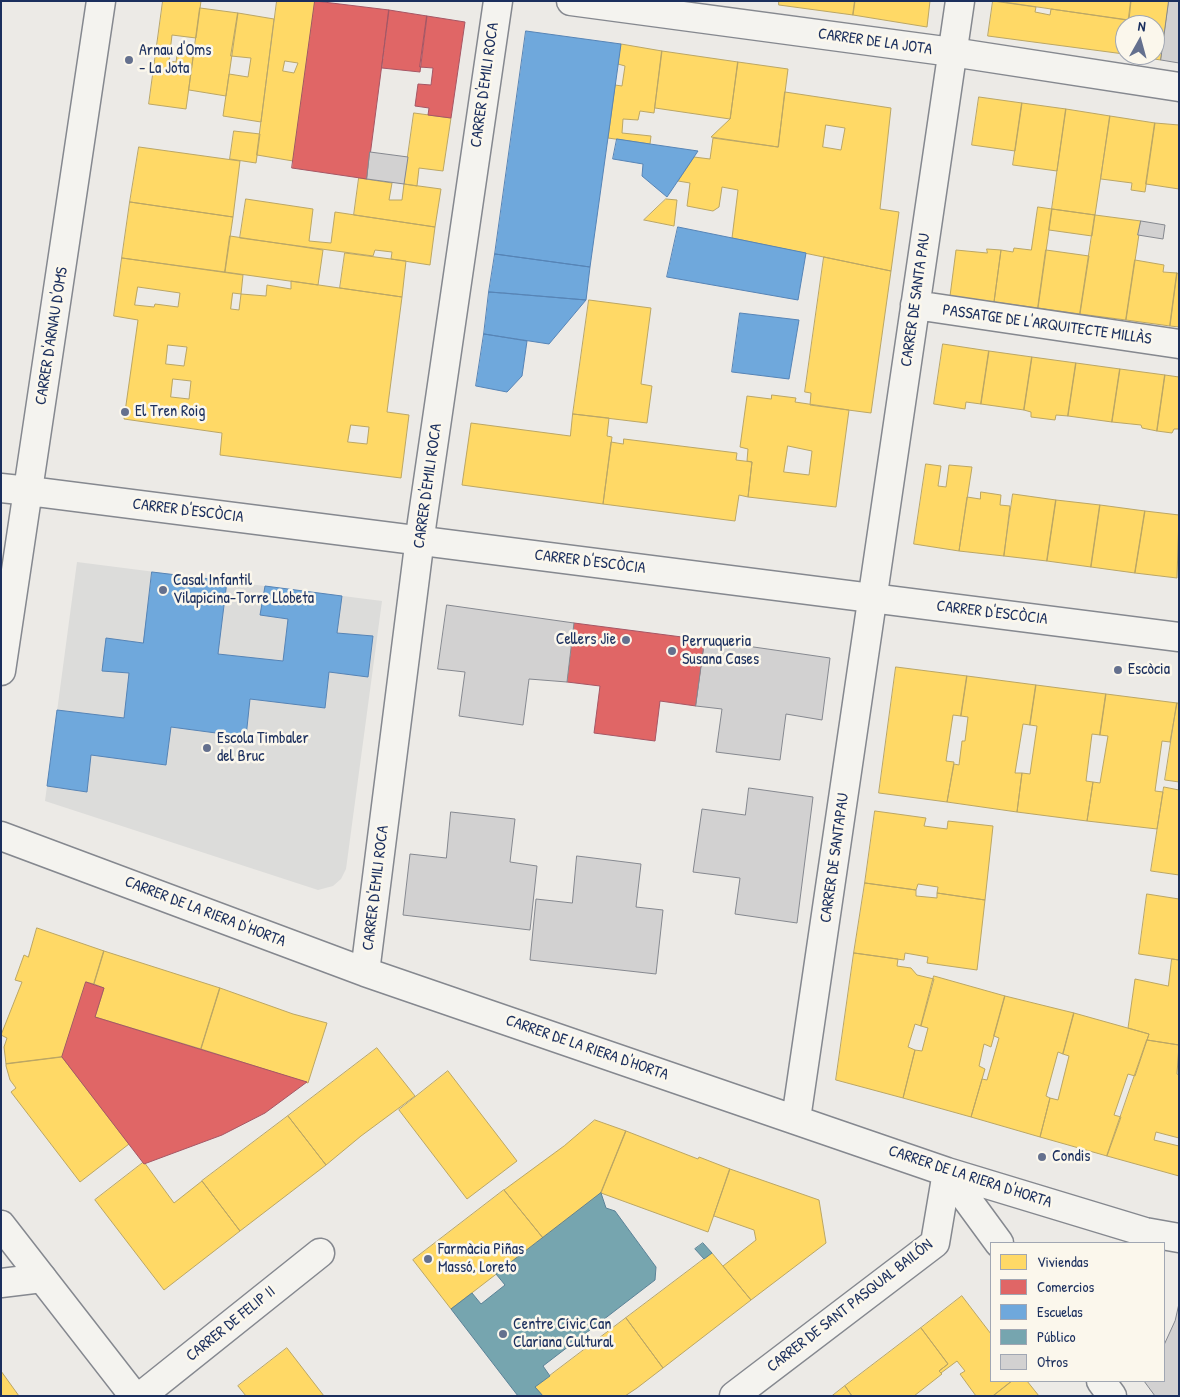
<!DOCTYPE html>
<meta charset="utf-8">
<style>
body{margin:0}
#map{position:relative;width:1180px;height:1397px;overflow:hidden;background:#eceae6;font-family:"Patrick Hand",sans-serif}
canvas{display:block}
.frame{position:absolute;inset:0;border:2px solid #1b2f5e;pointer-events:none}
.legend{position:absolute;left:990px;top:1242px;width:175px;height:140px;box-sizing:border-box;background:#fbf7ec;border:1px solid #a1a7b3;margin:0;padding:6px 9px;list-style:none;font-size:15px;color:#1b2f5e}
.legend li{display:flex;align-items:center;gap:10px;height:25px}
.legend b{width:25px;border:1px solid #a1a7b3}
.north{position:absolute;left:1115px;top:15px;width:50px;height:50px;box-sizing:border-box;background:#fbf7ec;border:1px solid #a1a7b3;border-radius:50%;rotate:7deg;font-size:14px;font-weight:700;line-height:20px;text-align:center;color:#1b2f5e}
.north::after{content:'';display:block;margin:auto;width:18px;height:22px;background:#64708e;clip-path:polygon(50% 0,100% 100%,50% 72%,0 100%)}
</style>
<div id="map">
<canvas width="1180" height="1397"></canvas>
<div class="frame"></div>
<ul class="legend">
<li><b style="height:14px;background:#ffd966"></b>Viviendas</li>
<li><b style="height:14px;background:#e06666"></b>Comercios</li>
<li><b style="height:14px;background:#6fa8dc"></b>Escuelas</li>
<li><b style="height:14px;background:#76a5af"></b>Público</li>
<li><b style="height:14px;background:#d2d1d1"></b>Otros</li>
</ul>
<div class="north">N</div>
</div>
<script>
const context = document.querySelector('canvas').getContext('2d');
context.lineJoin = 'round';
function paint(path, color) { context.fillStyle = color; context.fill(path, 'evenodd'); }
function trace(path, color, width, dash) { context.strokeStyle = color; context.lineWidth = width; context.lineCap = dash ? 'butt' : 'round'; context.setLineDash(dash || []); context.stroke(path); }
function drawText(font, color, halo, rows, align = 'center') {
  context.font = font + ' "Patrick Hand",sans-serif'; context.lineWidth = 5; context.setLineDash([]); context.textBaseline = 'middle'; context.strokeStyle = halo; context.fillStyle = color; for (const [text, x, y, turn = 0] of rows) {
    context.save(); context.translate(x, y); context.rotate((+turn || 0) * Math.PI / 180); context.textAlign = isNaN(turn) ? turn : align; if (halo) context.strokeText(text, 0, 0); context.fillText(text, 0, 0); context.restore();
  }
}
const built = new Path2D(`
 M 77,562 L 382,601 L 346,869 L 341,879 L 333,886 L 318,890 L 45,801 Z`);
const homes = new Path2D(`
 M 163,1 L 201,1 L 196,38 L 172,35 L 169,61 L 176,62 L 178,49 L 194,51 L 186,109 L 149,104 Z
 M 277,1 L 315,1 L 293,161 L 257,155 ZM 285,61 L 298,63 L 294,73 L 283,71 Z
 M 779,1 L 855,1 L 853,15 L 779,5 Z
 M 855,1 L 930,1 L 927,27 L 853,15 Z
 M 993,1 L 1036,7 L 1035,12 L 1050,15 L 1051,9 L 1129,20 L 1128,25 L 1125,25 L 1124,54 L 988,36 Z
 M 997,1 L 1131,1 L 1129,20 Z
 M 1131,1 L 1169,1 L 1161,60 L 1126,55 L 1155,55 L 1155,25 L 1128,25 Z
 M 200,8 L 238,13 L 226,96 L 189,90 Z
 M 238,13 L 274,19 L 261,122 L 223,116 L 229,74 L 248,77 L 251,58 L 231,56 Z
 M 621,44 L 662,51 L 654,113 L 640,111 L 638,120 L 623,119 L 622,133 L 651,136 L 650,144 L 608,138 L 615,85 L 622,86 L 625,66 L 618,64 Z
 M 662,51 L 738,62 L 730,119 L 655,108 Z
 M 738,62 L 788,69 L 778,147 L 711,137 L 730,119 Z
 M 785,92 L 891,108 L 880,209 L 899,212 L 891,271 L 732,238 L 738,190 L 722,187 L 719,207 L 713,211 L 687,206 L 690,183 L 678,181 L 694,157 L 710,159 L 713,138 L 778,147 ZM 826,125 L 845,128 L 841,150 L 823,147 Z
 M 979,97 L 1022,103 L 1015,151 L 972,145 Z
 M 1022,103 L 1066,109 L 1057,171 L 1013,165 Z
 M 1066,109 L 1110,116 L 1095,215 L 1052,209 Z
 M 414,113 L 451,118 L 443,171 L 419,168 L 417,186 L 404,184 Z
 M 1110,116 L 1155,123 L 1145,192 L 1131,190 L 1132,183 L 1101,179 Z
 M 1155,123 L 1179,125 L 1179,189 L 1146,184 Z
 M 234,131 L 260,134 L 256,163 L 230,159 Z
 M 139,147 L 240,161 L 233,217 L 130,202 Z
 M 359,178 L 392,183 L 389,200 L 402,200 L 404,184 L 441,189 L 435,227 L 354,215 Z
 M 246,199 L 313,209 L 309,241 L 331,243 L 335,212 L 435,227 L 430,265 L 391,259 L 392,252 L 375,250 L 373,256 L 240,238 Z
 M 666,199 L 677,200 L 674,226 L 644,220 Z
 M 130,202 L 233,217 L 225,272 L 122,258 Z
 M 1038,207 L 1052,209 L 1038,308 L 994,302 L 1001,250 L 1013,252 L 1014,248 L 1031,250 Z
 M 1052,209 L 1095,215 L 1092,236 L 1049,230 Z
 M 1095,215 L 1141,221 L 1126,320 L 1080,314 Z
 M 230,236 L 323,250 L 318,285 L 225,272 Z
 M 987,249 L 1001,250 L 994,302 L 950,296 L 956,250 L 987,253 Z
 M 1046,250 L 1089,256 L 1080,314 L 1038,308 Z
 M 345,253 L 406,261 L 402,297 L 340,288 Z
 M 824,257 L 891,271 L 871,413 L 810,405 L 811,393 L 805,392 Z
 M 122,258 L 243,275 L 241,294 L 266,296 L 267,285 L 291,289 L 291,281 L 402,297 L 387,412 L 409,415 L 401,478 L 220,455 L 222,433 L 124,419 L 138,320 L 114,316 ZM 138,287 L 180,293 L 178,307 L 155,304 L 154,307 L 135,305 ZM 233,293 L 241,294 L 239,310 L 231,309 ZM 168,345 L 187,347 L 184,366 L 166,364 ZM 173,379 L 191,381 L 189,399 L 171,397 ZM 351,425 L 369,427 L 367,444 L 348,442 Z
 M 1135,260 L 1164,265 L 1163,272 L 1177,273 L 1170,326 L 1126,320 Z
 M 1177,273 L 1179,274 L 1179,327 L 1170,326 Z
 M 589,300 L 651,308 L 641,384 L 652,386 L 647,423 L 573,414 Z
 M 943,344 L 989,351 L 981,404 L 966,402 L 965,409 L 934,404 Z
 M 989,351 L 1032,357 L 1024,410 L 981,404 Z
 M 1032,357 L 1076,363 L 1068,416 L 1056,415 L 1055,420 L 1031,417 L 1031,412 L 1024,410 Z
 M 1076,363 L 1120,369 L 1112,422 L 1068,416 Z
 M 1120,369 L 1165,375 L 1157,431 L 1142,428 L 1141,425 L 1112,422 Z
 M 1165,375 L 1179,377 L 1179,429 L 1174,429 L 1172,433 L 1157,431 Z
 M 772,395 L 796,398 L 795,402 L 849,410 L 836,507 L 748,497 L 752,462 L 747,461 L 748,449 L 740,447 L 747,396 L 771,399 ZM 788,446 L 812,451 L 809,475 L 784,472 Z
 M 573,414 L 609,418 L 607,436 L 612,437 L 603,504 L 462,485 L 471,423 L 570,436 Z
 M 624,439 L 737,453 L 736,460 L 752,462 L 748,497 L 739,495 L 735,521 L 603,504 L 611,442 L 623,444 Z
 M 926,464 L 941,466 L 938,486 L 946,487 L 949,465 L 972,467 L 959,551 L 914,544 Z
 M 981,492 L 1001,495 L 1000,505 L 1010,506 L 1004,556 L 959,551 L 967,497 L 980,499 Z
 M 1013,494 L 1056,500 L 1047,561 L 1004,556 Z
 M 1056,500 L 1100,505 L 1091,567 L 1047,561 Z
 M 1100,505 L 1145,511 L 1135,573 L 1091,567 Z
 M 1145,511 L 1179,515 L 1177,578 L 1135,573 Z
 M 896,667 L 967,676 L 961,716 L 953,715 L 946,761 L 954,762 L 947,802 L 879,793 Z
 M 967,676 L 1036,685 L 1030,725 L 1023,724 L 1015,773 L 1022,773 L 1017,812 L 947,802 L 954,764 L 959,765 L 962,741 L 965,741 L 968,717 L 961,716 Z
 M 1036,685 L 1106,694 L 1100,735 L 1092,734 L 1086,781 L 1093,782 L 1087,821 L 1017,812 L 1022,773 L 1030,774 L 1037,726 L 1030,725 Z
 M 1106,694 L 1177,703 L 1170,742 L 1162,741 L 1155,791 L 1163,792 L 1157,829 L 1087,821 L 1093,782 L 1100,783 L 1108,736 L 1100,735 Z
 M 1177,703 L 1179,703 L 1179,782 L 1165,780 Z
 M 1164,787 L 1179,790 L 1179,875 L 1151,871 Z
 M 875,811 L 926,818 L 924,826 L 947,829 L 948,821 L 993,826 L 985,900 L 937,893 L 938,887 L 918,884 L 916,890 L 865,883 Z
 M 865,883 L 916,890 L 916,896 L 937,898 L 937,893 L 985,900 L 977,970 L 927,963 L 928,957 L 905,953 L 904,960 L 854,953 Z
 M 1147,894 L 1179,899 L 1179,960 L 1139,954 Z
 M 37,928 L 104,951 L 94,984 L 86,982 L 62,1057 L 6,1064 L 4,1047 L 7,1038 L 1,1035 L 22,982 L 15,980 L 24,955 L 28,957 Z
 M 104,951 L 220,988 L 201,1049 L 95,1017 L 104,988 L 94,984 Z
 M 854,953 L 898,959 L 897,966 L 911,968 L 917,975 L 934,979 L 921,1026 L 915,1024 L 908,1047 L 915,1050 L 903,1098 L 836,1080 Z
 M 1172,959 L 1179,960 L 1179,1045 L 1147,1040 L 1149,1034 L 1128,1028 L 1135,979 L 1168,986 Z
 M 934,976 L 1005,996 L 991,1047 L 984,1044 L 979,1066 L 985,1069 L 971,1117 L 903,1098 L 915,1050 L 922,1051 L 928,1028 L 921,1026 Z
 M 220,988 L 293,1014 L 327,1023 L 308,1083 L 201,1049 Z
 M 1005,996 L 1074,1013 L 1063,1054 L 1058,1052 L 1046,1096 L 1050,1098 L 1040,1137 L 971,1117 L 982,1079 L 987,1080 L 999,1038 L 994,1036 Z
 M 1074,1013 L 1149,1034 L 1135,1076 L 1128,1074 L 1114,1115 L 1121,1117 L 1107,1156 L 1040,1137 L 1050,1098 L 1058,1100 L 1069,1056 L 1063,1054 Z
 M 1147,1040 L 1179,1045 L 1177,1074 L 1179,1075 L 1179,1138 L 1156,1132 L 1154,1140 L 1179,1146 L 1179,1176 L 1107,1156 Z
 M 377,1048 L 415,1096 L 361,1136 L 326,1165 L 288,1116 Z
 M 62,1057 L 129,1144 L 80,1182 L 11,1092 L 16,1088 L 10,1080 L 6,1066 L 6,1064 Z
 M 448,1071 L 517,1161 L 467,1199 L 399,1110 Z
 M 288,1116 L 326,1165 L 240,1231 L 202,1181 Z
 M 595,1120 L 626,1131 L 601,1193 L 543,1238 L 504,1190 L 564,1146 Z
 M 626,1131 L 698,1159 L 699,1157 L 730,1169 L 708,1232 L 601,1193 Z
 M 144,1162 L 174,1203 L 202,1181 L 240,1231 L 164,1290 L 95,1200 Z
 M 730,1169 L 819,1200 L 826,1243 L 751,1300 L 723,1266 L 756,1240 L 754,1230 L 714,1216 Z
 M 504,1190 L 543,1238 L 451,1309 L 413,1260 Z
 M 712,1253 L 751,1300 L 663,1368 L 626,1318 Z
 M 962,1296 L 991,1334 L 991,1381 L 1012,1381 L 993,1396 L 976,1396 L 960,1374 L 965,1371 L 957,1361 L 941,1373 L 939,1371 L 948,1364 L 921,1328 Z
 M 626,1318 L 663,1368 L 637,1388 L 625,1396 L 543,1396 L 535,1387 Z
 M 921,1328 L 948,1364 L 939,1371 L 942,1374 L 914,1396 L 852,1396 L 845,1386 Z
 M 287,1348 L 324,1396 L 246,1396 L 238,1386 Z
 M 1,1371 L 19,1396 L 1,1396 Z
 M 1012,1381 L 1027,1381 L 1039,1396 L 993,1396 Z
 M 845,1386 L 852,1396 L 832,1396 Z`);
const shops = new Path2D(`
 M 315,1 L 389,10 L 367,179 L 292,168 Z
 M 389,10 L 427,16 L 420,72 L 382,68 Z
 M 427,16 L 465,22 L 451,118 L 428,115 L 429,108 L 415,106 L 418,84 L 431,85 L 433,68 L 420,67 Z
 M 574,623 L 705,640 L 696,706 L 660,701 L 655,741 L 594,733 L 600,686 L 567,682 Z
 M 86,982 L 104,988 L 95,1017 L 307,1082 L 265,1113 L 222,1135 L 144,1164 L 62,1057 Z`);
const schools = new Path2D(`
 M 526,31 L 621,44 L 590,267 L 495,254 Z
 M 617,139 L 650,144 L 698,151 L 667,197 L 642,176 L 643,164 L 613,159 Z
 M 678,227 L 806,253 L 798,300 L 667,277 Z
 M 495,254 L 590,267 L 586,300 L 489,292 Z
 M 489,292 L 504,293 L 586,300 L 549,344 L 484,334 Z
 M 740,313 L 799,320 L 789,379 L 732,372 Z
 M 484,334 L 527,341 L 522,376 L 507,392 L 476,386 Z
 M 152,572 L 227,581 L 218,654 L 283,661 L 288,619 L 260,615 L 265,586 L 342,596 L 337,633 L 373,636 L 368,677 L 329,672 L 325,708 L 250,699 L 246,737 L 171,727 L 166,765 L 91,755 L 87,792 L 47,786 L 57,710 L 124,718 L 129,673 L 102,671 L 106,638 L 143,643 Z`);
const public = new Path2D(`
 M 601,1193 L 606,1208 L 615,1211 L 656,1267 L 655,1280 L 543,1366 L 550,1376 L 535,1387 L 543,1396 L 518,1396 L 451,1309 L 472,1293 L 481,1304 L 505,1285 L 496,1274 Z
 M 703,1243 L 712,1253 L 704,1259 L 695,1249 Z`);
const building = new Path2D(`
 M 1169,1 L 1179,1 L 1179,63 L 1161,60 Z
 M 370,152 L 408,157 L 404,184 L 367,179 Z
 M 1141,221 L 1165,225 L 1163,239 L 1138,235 Z
 M 447,605 L 574,623 L 567,682 L 529,679 L 523,725 L 459,716 L 465,672 L 438,669 Z
 M 705,640 L 830,658 L 822,720 L 786,714 L 780,760 L 716,752 L 722,709 L 696,706 Z
 M 749,788 L 813,797 L 797,923 L 735,914 L 740,878 L 693,872 L 702,809 L 745,815 Z
 M 451,812 L 515,819 L 510,862 L 537,866 L 530,930 L 403,915 L 410,854 L 446,858 Z
 M 577,856 L 641,864 L 636,907 L 663,910 L 656,974 L 530,960 L 536,899 L 572,903 Z
 M 1179,1304 L 1179,1396 L 1155,1396 L 1144,1381 L 1164,1381 L 1164,1345 L 1175,1321 Z`);
const minor = new Path2D(`
 M 571,1 L 952,52 L 1179,87
 M 915,305 L 1179,344
 M 1,488 L 29,491
 M 1,836 L 365,972 L 947,1172 L 1145,1232 L 1179,1238
 M 365,972 L 422,522 L 498,1
 M 796,1119 L 960,1
 M 947,1172 L 999,1243
 M 1,1283 L 42,1278
 M 1101,1381 L 1112,1396
 M 141,1396 L 320,1253
 M 734,1396 L 935,1243 L 947,1172`);
const major = new Path2D(`
 M 29,491 L 1179,637
 M 1,671 L 101,1
 M 1,1225 L 134,1396`);
const markers = [
 [129,60,5,"#64708e"],
 [125,412,5,"#64708e"],
 [163,590,5,"#64708e"],
 [626,640,5,"#64708e"],
 [672,651,5,"#64708e"],
 [1118,670,5,"#64708e"],
 [207,748,5,"#64708e"],
 [1042,1157,5,"#64708e"],
 [428,1259,5,"#64708e"],
 [503,1334,5,"#64708e"]
];
const streetNames = [
 ["CARRER DE LA JOTA",875,42,8],
 ["CARRER D'EMILI ROCA",485,85,-82],
 ["CARRER DE SANTA PAU",916,300,-82],
 ["PASSATGE DE L'ARQUITECTE MILLÀS",1047,325,8],
 ["CARRER D'ARNAU D'OMS",52,336,-81],
 ["CARRER D'EMILI ROCA",428,486,-82],
 ["CARRER D'ESCÒCIA",188,511,7],
 ["CARRER D'ESCÒCIA",590,562,7],
 ["CARRER D'ESCÒCIA",992,613,7],
 ["CARRER DE SANTAPAU",835,858,-82],
 ["CARRER D'EMILI ROCA",376,888,-83],
 ["CARRER DE LA RIERA D'HORTA",205,912,21],
 ["CARRER DE LA RIERA D'HORTA",587,1048,19],
 ["CARRER DE LA RIERA D'HORTA",970,1177,18],
 ["CARRER DE SANT PASQUAL BAILÓN",850,1306,-38],
 ["CARRER DE FELIP II",231,1324,-39]
];
const poiNames = [
 ["Arnau d'Oms",139,51],
 ["- La Jota",139,69],
 ["El Tren Roig",135,412],
 ["Casal Infantil",173,581],
 ["Vilapicina-Torre Llobeta",173,599],
 ["Cellers Jie",616,640,"right"],
 ["Perruqueria",682,642],
 ["Susana Cases",682,660],
 ["Escòcia",1128,670],
 ["Escola Timbaler",217,739],
 ["del Bruc",217,757],
 ["Condis",1052,1157],
 ["Farmàcia Piñas",438,1250],
 ["Massó, Loreto",438,1268],
 ["Centre Cívic Can",513,1325],
 ["Clariana Cultural",513,1343]
];
paint(built, '#dcdcda');
paint(homes, '#ffd966');
trace(homes, '#bba664', 1);
paint(shops, '#e06666');
trace(shops, '#a55664', 1);
paint(schools, '#6fa8dc');
trace(schools, '#5684b6', 1);
paint(public, '#76a5af');
trace(public, '#5b8297', 1);
paint(building, '#d2d1d1');
trace(building, '#85888f', 1);
trace(minor, '#85888f', 31);
trace(major, '#85888f', 31);
trace(minor, '#f4f3ef', 28);
trace(major, '#f4f3ef', 28);
for (const [x, y, r, color] of markers) { const dot = new Path2D(); dot.arc(x, y, r, 0, 2 * Math.PI); context.fillStyle = color; context.fill(dot); trace(dot, '#fbf7ec', 2); }
drawText('16px', '#1b2f5e', '#fbf7ec', streetNames);
drawText('16px', '#1b2f5e', '#fbf7ec', poiNames, 'left');
</script>
